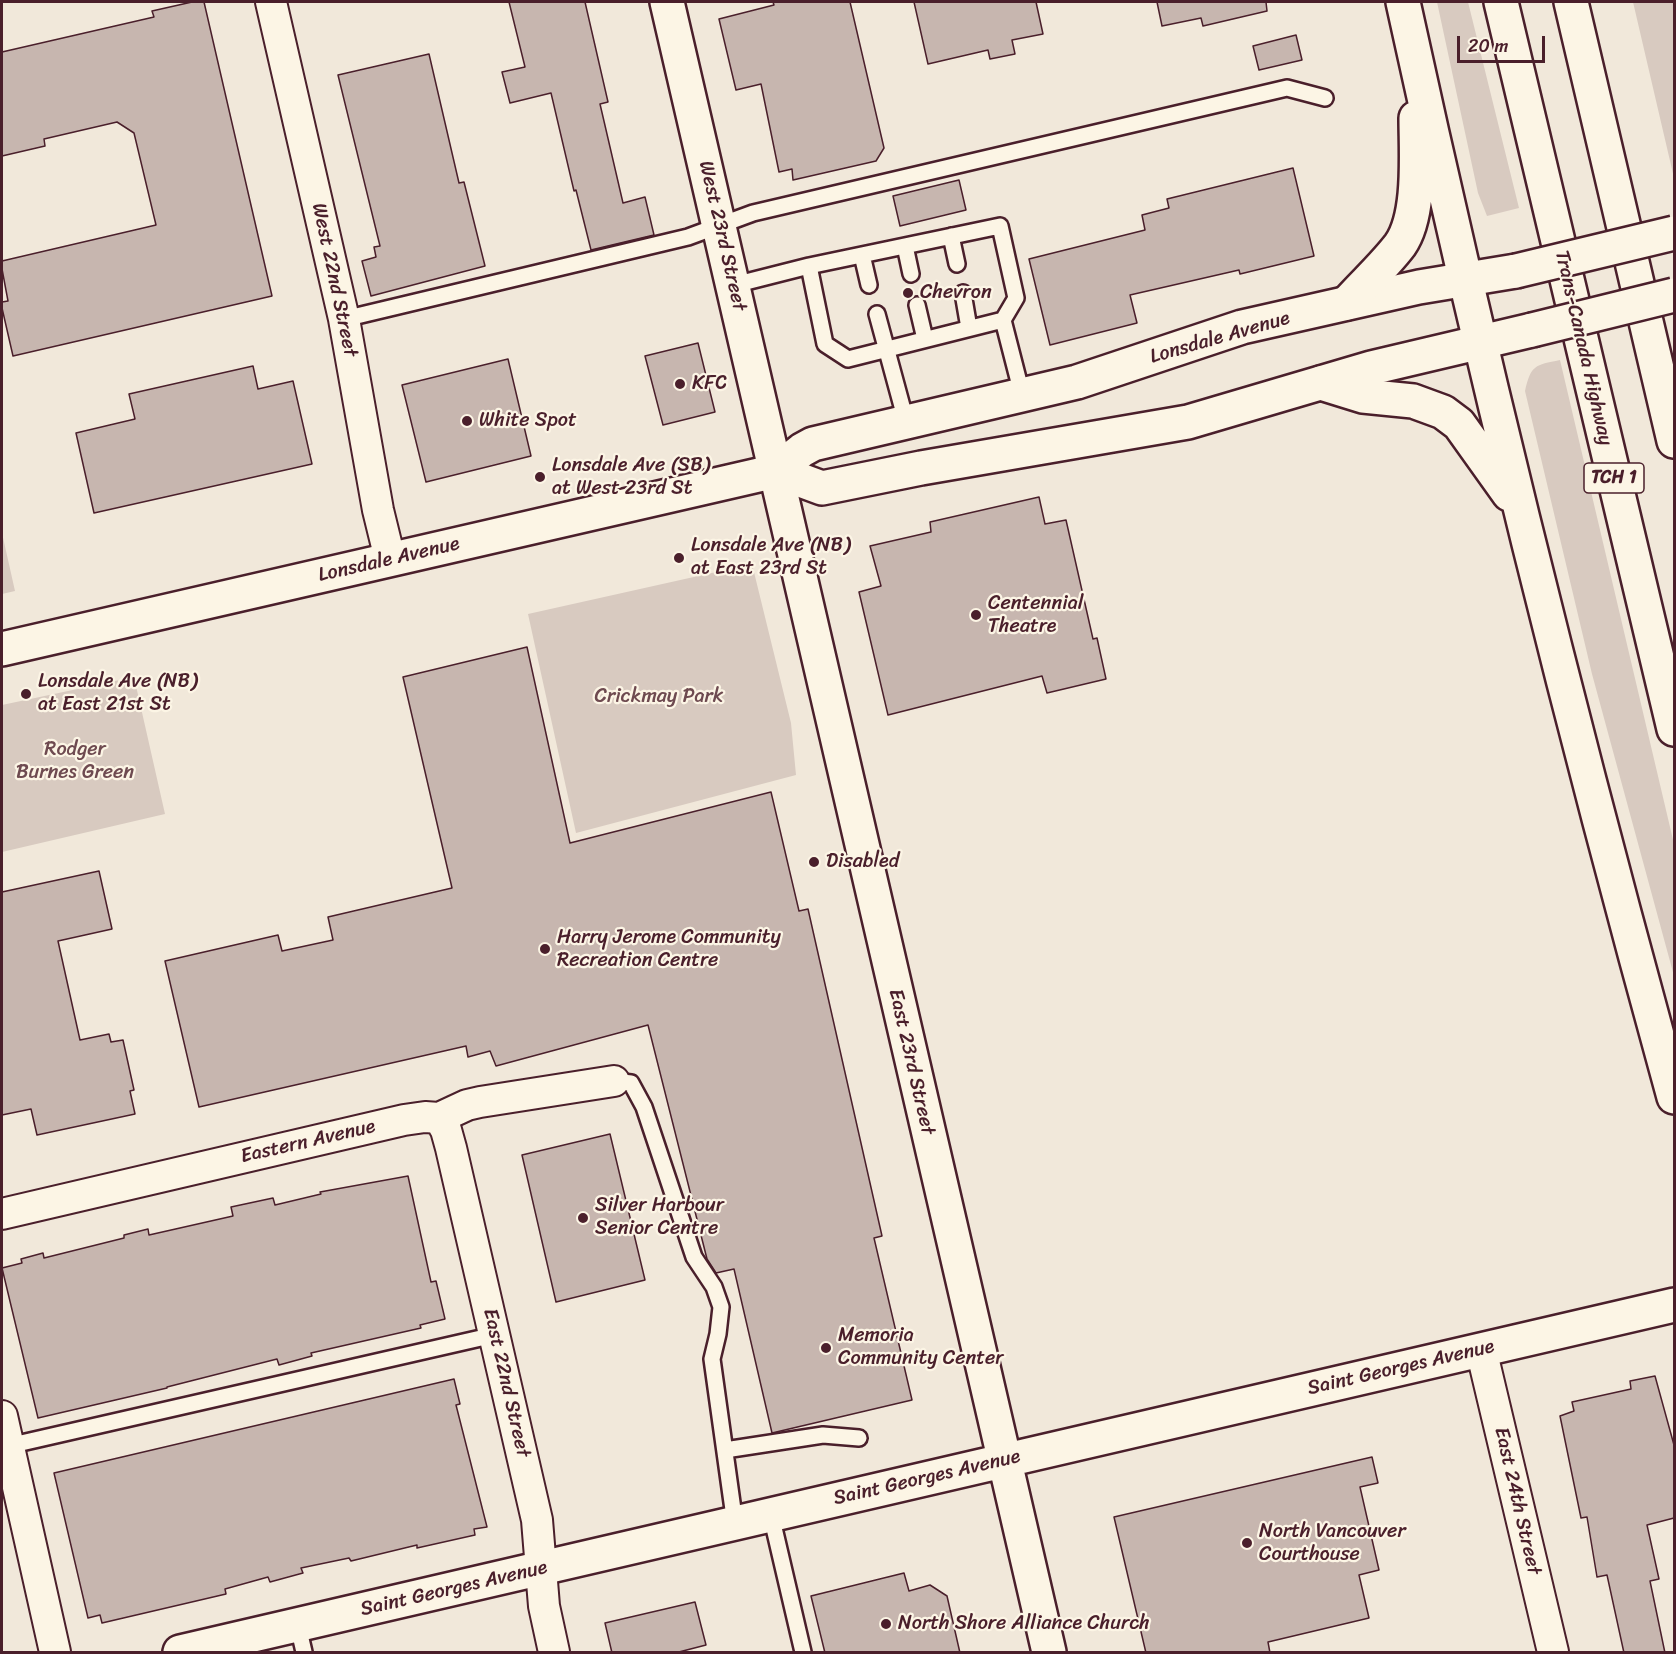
<!DOCTYPE html>
<style>
body{margin:0}
#map{position:relative;width:1676px;height:1654px;overflow:hidden;background:#f1e8da;font-family:Sriracha,sans-serif}
canvas{display:block}
.frame{position:absolute;inset:0;border:3px solid #4a1f2b;pointer-events:none}
.scale{position:absolute;left:1457px;top:36px;width:88px;height:27px;box-sizing:border-box;border:3px solid #4a1f2b;border-top:0;padding-left:8px;font-size:18px;line-height:21px;white-space:nowrap;color:#4a1f2b;-webkit-text-stroke:4px #fcf5e5;paint-order:stroke}
</style>
<div id="map">
<canvas width="1676" height="1654"></canvas>
<div class="frame"></div>
<div class="scale">20 m</div>
</div>
<script>
const context = document.querySelector('canvas').getContext('2d');
context.lineJoin = 'round';
function paint(path, color) { context.fillStyle = color; context.fill(path, 'evenodd'); }
function trace(path, color, width, dash) { context.strokeStyle = color; context.lineWidth = width; context.lineCap = dash ? 'butt' : 'round'; context.setLineDash(dash || []); context.stroke(path); }
function drawText(font, color, halo, rows, align = 'center') {
  context.font = font + ' Sriracha,sans-serif'; context.lineWidth = 4.5; context.setLineDash([]); context.textBaseline = 'middle'; context.strokeStyle = halo; context.fillStyle = color; for (const [text, x, y, turn = 0] of rows) {
    context.save(); context.translate(x, y); context.rotate((+turn || 0) * Math.PI / 180); context.textAlign = isNaN(turn) ? turn : align; if (halo) context.strokeText(text, 0, 0); context.fillText(text, 0, 0); context.restore();
  }
}
const green = new Path2D(`
 M 1437,2 L 1468,2 L 1519,208 L 1487,216 L 1478,193 Z
 M 1633,2 L 1674,2 L 1674,178 Z
 M 1560,360 L 1674,844 L 1674,976 L 1592,674 L 1525,391 C 1531,365 1535,365 1560,360 Z
 M 2,533 L 15,591 L 2,594 Z
 M 752,564 L 791,723 L 796,775 L 576,833 L 528,614 Z
 M 134,677 L 165,814 L 2,852 L 2,705 Z`);
const building = new Path2D(`
 M 192,2 L 204,2 L 272,296 L 13,356 L 2,308 L 2,302 L 8,301 L 2,269 L 2,261 L 156,225 L 134,133 L 117,122 L 44,139 L 45,146 L 2,156 L 2,52 L 154,17 L 152,11 Z
 M 509,2 L 585,2 L 608,102 L 600,104 L 623,203 L 645,197 L 654,235 L 591,250 L 576,190 L 574,191 L 551,93 L 510,103 L 502,72 L 525,67 Z
 M 773,2 L 850,2 L 884,148 L 876,161 L 793,180 L 792,169 L 779,172 L 761,84 L 736,90 L 719,19 L 774,5 Z
 M 914,2 L 1036,2 L 1043,34 L 1012,40 L 1015,54 L 990,59 L 988,50 L 928,64 Z
 M 1157,2 L 1266,2 L 1267,11 L 1203,26 L 1201,18 L 1162,26 Z
 M 1296,35 L 1302,60 L 1259,70 L 1253,46 Z
 M 429,54 L 459,183 L 464,182 L 485,266 L 371,296 L 362,261 L 376,257 L 374,247 L 380,246 L 338,75 Z
 M 1293,168 L 1314,256 L 1240,274 L 1239,270 L 1130,295 L 1137,323 L 1050,345 L 1029,259 L 1145,230 L 1142,215 L 1169,208 L 1167,199 Z
 M 959,180 L 966,210 L 900,226 L 893,196 Z
 M 698,343 L 715,412 L 663,425 L 645,356 Z
 M 508,359 L 531,456 L 426,482 L 402,385 Z
 M 253,366 L 258,389 L 293,381 L 312,464 L 94,513 L 76,433 L 135,419 L 129,394 Z
 M 1039,497 L 1045,524 L 1066,520 L 1093,639 L 1097,638 L 1106,679 L 1047,693 L 1042,676 L 888,715 L 859,592 L 881,586 L 870,546 L 931,532 L 930,522 Z
 M 527,647 L 570,843 L 771,792 L 799,911 L 808,909 L 882,1236 L 874,1238 L 912,1400 L 772,1433 L 734,1269 L 716,1273 L 707,1259 L 648,1025 L 496,1066 L 490,1051 L 468,1057 L 466,1046 L 199,1107 L 165,961 L 278,935 L 282,951 L 333,940 L 328,917 L 452,888 L 403,677 Z
 M 99,871 L 112,929 L 58,941 L 80,1040 L 109,1034 L 111,1042 L 123,1040 L 134,1090 L 130,1091 L 135,1114 L 37,1135 L 31,1109 L 2,1115 L 2,892 Z
 M 610,1134 L 645,1280 L 556,1302 L 522,1155 Z
 M 408,1176 L 431,1282 L 436,1281 L 445,1319 L 420,1325 L 421,1328 L 311,1353 L 312,1356 L 279,1365 L 277,1359 L 167,1387 L 167,1388 L 38,1418 L 2,1268 L 22,1263 L 21,1259 L 43,1253 L 44,1258 L 124,1238 L 124,1235 L 148,1229 L 149,1235 L 233,1216 L 231,1207 L 273,1198 L 275,1205 L 321,1194 L 320,1192 Z
 M 1655,1376 L 1674,1445 L 1674,1518 L 1647,1525 L 1659,1579 L 1650,1581 L 1665,1653 L 1624,1653 L 1607,1575 L 1597,1577 L 1587,1517 L 1581,1518 L 1560,1416 L 1574,1411 L 1572,1402 L 1631,1389 L 1630,1381 Z
 M 454,1379 L 460,1404 L 456,1405 L 487,1527 L 474,1529 L 475,1535 L 417,1548 L 417,1545 L 351,1561 L 349,1558 L 301,1568 L 303,1573 L 270,1582 L 268,1577 L 225,1589 L 226,1594 L 102,1623 L 100,1615 L 88,1618 L 54,1473 Z
 M 1372,1457 L 1378,1483 L 1360,1487 L 1379,1570 L 1359,1575 L 1369,1618 L 1268,1642 L 1270,1653 L 1146,1653 L 1114,1517 Z
 M 904,1573 L 909,1591 L 930,1585 L 947,1596 L 960,1653 L 825,1653 L 811,1596 Z
 M 695,1602 L 706,1645 L 675,1653 L 612,1653 L 605,1623 Z`);
const service = new Path2D(`
 M 951,236 L 957,264
 M 905,246 L 911,274
 M 862,255 L 869,285
 M 809,266 L 825,344 L 848,359 L 1003,320
 M 734,285 L 809,266 L 1000,226 L 1016,298 L 1003,320 L 1022,394
 M 963,293 L 969,328
 M 917,305 L 925,339
 M 877,314 L 906,421
 M 344,319 L 688,237 L 753,213 L 1287,88 L 1325,98
 M 614,1081 L 631,1083 L 644,1107 L 694,1257 L 714,1287 L 721,1307 L 718,1334 L 712,1359 L 735,1524
 M 8,1446 L 494,1335
 M 725,1450 L 823,1435 L 859,1438
 M 771,1515 L 803,1652
 M 298,1626 L 304,1652`);
const minor = new Path2D(`
 M 271,2 L 344,319 L 378,510 L 390,559
 M 439,1118 L 446,1130 L 451,1148 L 537,1520 L 544,1606 L 554,1652
 M 2,1214 L 404,1120 L 425,1117 L 439,1118 L 467,1105 L 480,1102 L 614,1081
 M 1481,1349 L 1553,1652
 M 2,1416 L 55,1652`);
const tertiary = new Path2D(`
 M 667,2 L 1049,1652
 M 180,1652 L 1674,1305`);
const secondary = new Path2D(`
 M 776,471 L 822,488 L 921,468 L 1188,422 L 1371,368 L 1532,330
 M 2,649 L 776,471 L 802,450 L 813,444 L 1077,382 L 1242,327 L 1419,287 L 1516,271`);
const motorway = new Path2D(`
 M 1403,2 C 1483,370 1574,735 1674,1097
 M 1501,2 L 1674,729
 M 1571,2 L 1674,441
 M 1347,303 C 1364,284 1384,266 1400,245 C 1421,215 1416,154 1416,118
 M 1321,383 L 1363,396 L 1413,401 L 1443,412 L 1459,424 L 1509,494`);
const secondaryBridge = new Path2D(`
 M 1516,271 L 1674,233
 M 1532,330 L 1674,295`);
const markers = [
 [908,293,6,"#4a1f2b"],
 [680,384,6,"#4a1f2b"],
 [467,421,6,"#4a1f2b"],
 [540,477,6,"#4a1f2b"],
 [679,558,6,"#4a1f2b"],
 [976,615,6,"#4a1f2b"],
 [26,694,6,"#4a1f2b"],
 [814,862,6,"#4a1f2b"],
 [545,949,6,"#4a1f2b"],
 [583,1218,6,"#4a1f2b"],
 [826,1348,6,"#4a1f2b"],
 [1247,1543,6,"#4a1f2b"],
 [886,1624,6,"#4a1f2b"]
];
const shields = [
 [1614,478,60]
];
const shieldNames = [
 ["TCH 1",1614,478]
];
const streetNames = [
 ["West 23rd Street",722,236,77],
 ["West 22nd Street",334,280,78],
 ["Lonsdale Avenue",1220,338,-16],
 ["Trans-Canada Highway",1583,348,77],
 ["Lonsdale Avenue",389,560,-13],
 ["East 23rd Street",911,1062,77],
 ["Eastern Avenue",308,1142,-13],
 ["Saint Georges Avenue",1401,1368,-13],
 ["East 22nd Street",506,1383,77],
 ["Saint Georges Avenue",927,1478,-13],
 ["East 24th Street",1517,1501,77],
 ["Saint Georges Avenue",454,1589,-13]
];
const poiNames = [
 ["Chevron",920,293],
 ["KFC",692,384],
 ["White Spot",479,421],
 ["Lonsdale Ave (SB)",552,466],
 ["at West 23rd St",552,489],
 ["Lonsdale Ave (NB)",691,546],
 ["at East 23rd St",691,569],
 ["Centennial",988,604],
 ["Theatre",988,627],
 ["Lonsdale Ave (NB)",38,682],
 ["at East 21st St",38,705],
 ["Disabled",826,862],
 ["Harry Jerome Community",557,938],
 ["Recreation Centre",557,961],
 ["Silver Harbour",595,1206],
 ["Senior Centre",595,1229],
 ["Memoria",838,1336],
 ["Community Center",838,1359],
 ["North Vancouver",1259,1532],
 ["Courthouse",1259,1555],
 ["North Shore Alliance Church",898,1624]
];
const parkNames = [
 ["Crickmay Park",659,697],
 ["Rodger",75,750],
 ["Burnes Green",75,773]
];
paint(green, '#d8cac0');
paint(building, '#c7b6af');
trace(building, '#4a1f2b', 1.5);
trace(service, '#4a1f2b', 20);
trace(minor, '#4a1f2b', 34);
trace(tertiary, '#4a1f2b', 38);
trace(secondary, '#4a1f2b', 38);
trace(motorway, '#4a1f2b', 38);
trace(service, '#fcf5e5', 15);
trace(minor, '#fcf5e5', 30);
trace(tertiary, '#fcf5e5', 33);
trace(secondary, '#fcf5e5', 33);
trace(motorway, '#fcf5e5', 33);
trace(secondaryBridge, '#4a1f2b', 38, []);
trace(secondaryBridge, '#fcf5e5', 33);
for (const [x, y, r, color] of markers) { const dot = new Path2D(); dot.arc(x, y, r, 0, 2 * Math.PI); context.fillStyle = color; context.fill(dot); trace(dot, '#fcf5e5', 2); }
for (const [x, y, w] of shields) { const box = new Path2D(); box.roundRect(x - w / 2, y - 15, w, 30, 4.5); context.fillStyle = '#fcf5e5'; context.fill(box); trace(box, '#4a1f2b', 1.5); }
drawText('bold 18px', '#4a1f2b', null, shieldNames);
drawText('20px', '#4a1f2b', '#fcf5e5', streetNames);
drawText('20px', '#4a1f2b', '#fcf5e5', poiNames, 'left');
drawText('20px', '#6e4a50', '#fcf5e5', parkNames);
</script>
